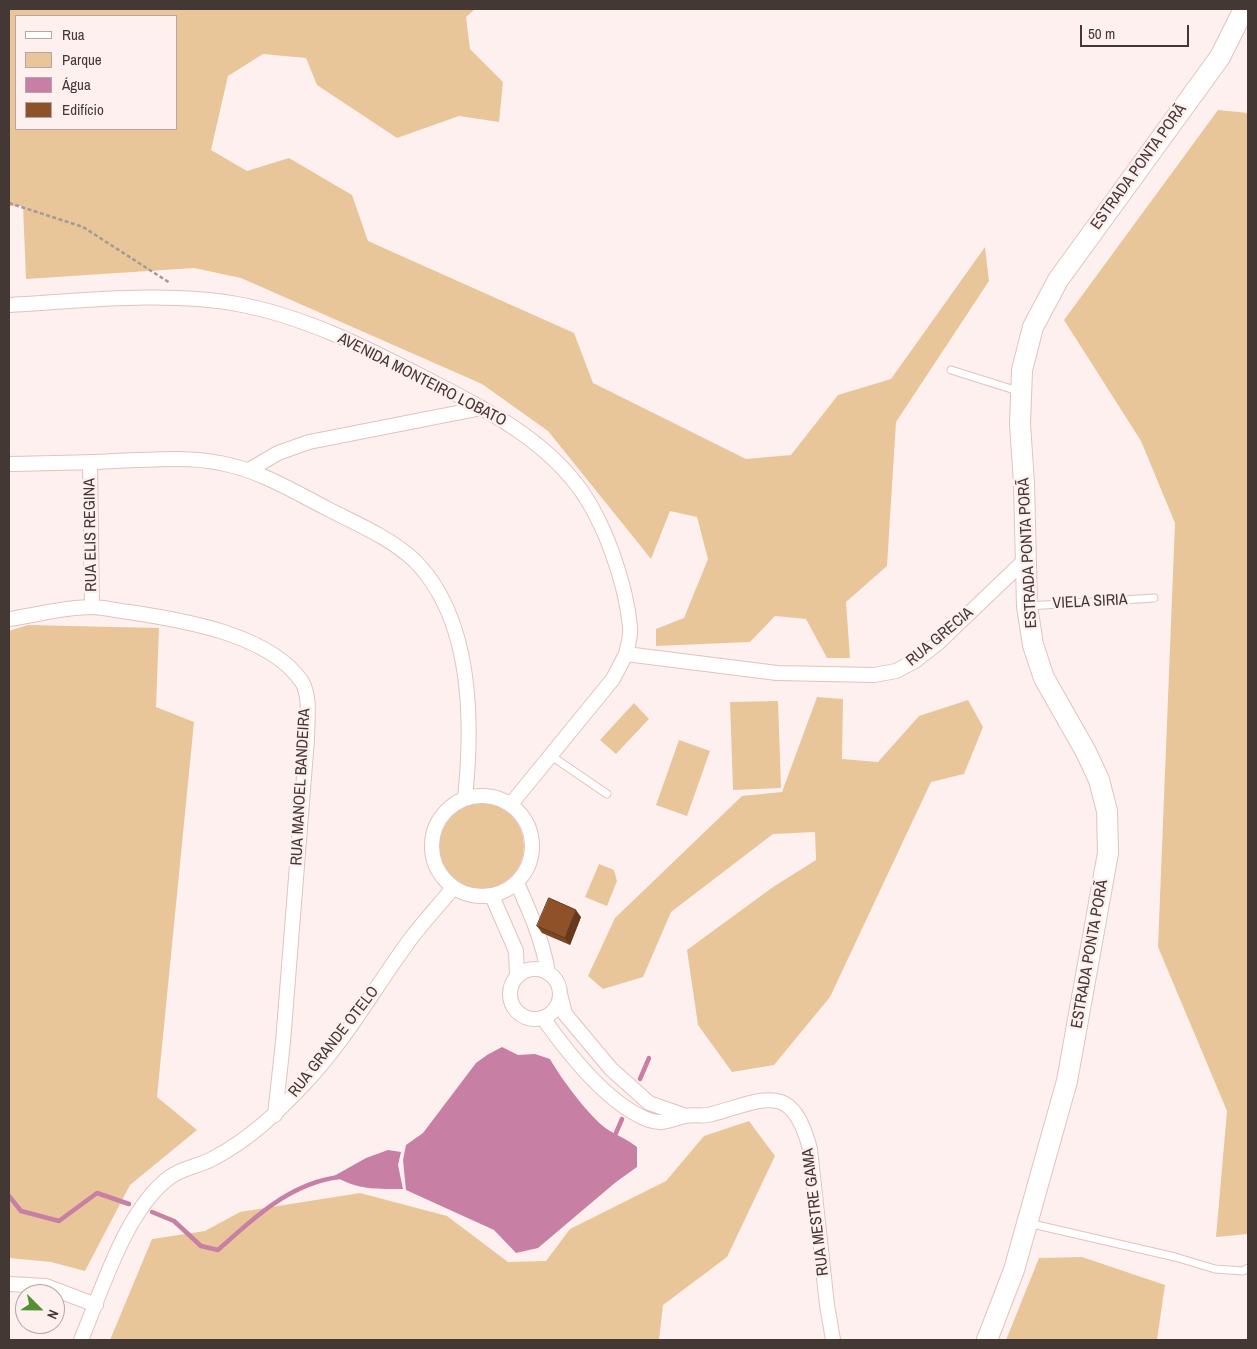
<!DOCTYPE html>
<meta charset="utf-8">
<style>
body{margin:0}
#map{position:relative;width:1257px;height:1349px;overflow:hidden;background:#fdf0ee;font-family:"Archivo Narrow",sans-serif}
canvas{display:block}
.frame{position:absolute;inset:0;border:10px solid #443835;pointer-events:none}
.legend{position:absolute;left:15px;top:15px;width:162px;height:115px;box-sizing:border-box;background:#fdf0ee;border:1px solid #b3a6a4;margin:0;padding:6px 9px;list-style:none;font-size:15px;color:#443835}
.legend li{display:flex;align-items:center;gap:10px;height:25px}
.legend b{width:25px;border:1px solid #b3a6a4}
.north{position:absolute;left:15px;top:1284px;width:50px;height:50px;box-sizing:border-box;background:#fdf0ee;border:1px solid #b3a6a4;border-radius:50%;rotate:113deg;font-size:14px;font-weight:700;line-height:20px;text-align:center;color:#443835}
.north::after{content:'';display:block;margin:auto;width:18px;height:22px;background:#529030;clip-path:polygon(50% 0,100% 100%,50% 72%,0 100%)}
.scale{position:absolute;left:1080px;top:25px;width:109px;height:22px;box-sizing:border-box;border:2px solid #443835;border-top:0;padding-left:6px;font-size:15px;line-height:18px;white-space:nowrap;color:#443835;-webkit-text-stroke:4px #fdf0ee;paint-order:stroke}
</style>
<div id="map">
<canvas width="1257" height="1349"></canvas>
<div class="frame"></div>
<ul class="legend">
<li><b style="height:6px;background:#fff"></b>Rua</li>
<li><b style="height:14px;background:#e9c69a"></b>Parque</li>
<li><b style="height:14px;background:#c77fa3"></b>Água</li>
<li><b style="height:14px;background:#8f5128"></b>Edifício</li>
</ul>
<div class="north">N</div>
<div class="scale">50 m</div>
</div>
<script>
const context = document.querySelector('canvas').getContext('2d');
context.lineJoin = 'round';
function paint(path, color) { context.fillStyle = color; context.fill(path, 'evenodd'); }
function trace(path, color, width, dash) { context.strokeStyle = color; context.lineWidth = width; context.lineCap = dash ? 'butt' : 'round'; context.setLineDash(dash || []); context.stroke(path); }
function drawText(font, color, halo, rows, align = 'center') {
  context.font = font + ' "Archivo Narrow",sans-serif'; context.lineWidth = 5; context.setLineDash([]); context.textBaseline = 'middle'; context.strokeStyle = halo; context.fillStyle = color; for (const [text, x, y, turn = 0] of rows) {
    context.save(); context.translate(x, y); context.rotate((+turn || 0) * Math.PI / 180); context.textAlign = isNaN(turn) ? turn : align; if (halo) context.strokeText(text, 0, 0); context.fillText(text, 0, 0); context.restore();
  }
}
const green = new Path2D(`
 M 9,9 L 475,9 L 466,17 L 470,49 L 503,82 L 499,122 L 459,116 L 397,138 L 317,85 L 306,58 L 263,54 L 228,76 L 211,150 L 247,171 L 289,158 L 352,195 L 368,241 L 574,333 L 593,383 L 746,459 L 791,455 L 838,395 L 891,379 L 985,247 L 989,281 L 896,422 L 887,566 L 846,602 L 850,658 L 827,658 L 806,619 L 775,616 L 750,642 L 656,646 L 656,629 L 684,618 L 708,559 L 697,517 L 670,511 L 651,559 L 548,431 L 482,384 L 241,278 L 194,268 L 26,279 L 23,206 L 9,206 ZM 176,16 L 176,129 L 16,129 L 16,16 Z
 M 1218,110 L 1248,113 L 1248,1234 L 1216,1237 L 1227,1111 L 1158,947 L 1175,523 L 1141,441 L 1064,320 Z
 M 28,625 L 159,628 L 156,707 L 194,722 L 157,1097 L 197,1130 L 130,1185 L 85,1271 L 51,1262 L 9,1258 L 9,631 Z
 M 817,697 L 843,699 L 842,759 L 878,762 L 919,716 L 968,700 L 983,727 L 964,774 L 931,782 L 830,997 L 774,1065 L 732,1072 L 698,1025 L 687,950 L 773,887 L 816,860 L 815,832 L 773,834 L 671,912 L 643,977 L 603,989 L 588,976 L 615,918 L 742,796 L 782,792 Z
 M 778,701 L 781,788 L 733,790 L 730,702 Z
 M 634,703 L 649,719 L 616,754 L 600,740 Z
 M 679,740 L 710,751 L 687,816 L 656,805 Z
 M438 846a43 43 0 1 1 86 0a43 43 0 1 1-86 0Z
 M 599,864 L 614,870 L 617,881 L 607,906 L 585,897 Z
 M 749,1121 L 775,1156 L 727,1257 L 663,1305 L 659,1340 L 110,1340 L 152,1239 L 205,1231 L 240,1212 L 360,1193 L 447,1216 L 508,1262 L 546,1261 L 570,1229 L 666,1181 L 704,1136 Z
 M 1082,1257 L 1165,1285 L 1157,1340 L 1006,1340 L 1039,1258 Z`);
const water = new Path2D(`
 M 502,1047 L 518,1055 L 535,1054 L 550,1059 C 560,1077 592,1121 610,1131 C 619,1136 628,1140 637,1147 L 637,1167 L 616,1182 L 538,1248 L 516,1253 L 494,1230 L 406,1190 L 403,1160 L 406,1145 L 423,1133 L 476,1063 L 487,1055 Z
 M 388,1150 L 401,1152 L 398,1165 L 403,1189 C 376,1189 358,1190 334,1176 L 366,1158 Z`);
const stream = new Path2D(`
 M 640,1079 L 649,1058
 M 616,1133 L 622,1119
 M 9,1196 L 21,1211 L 59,1221 L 97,1193 L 129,1204
 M 152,1212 L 174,1221 L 201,1246 L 218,1250 C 253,1218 292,1182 340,1177`);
const path = new Path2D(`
 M 9,203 L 83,227 L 170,283`);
const lane = new Path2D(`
 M 951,370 L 1018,391
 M 1028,606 L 1154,598
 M 550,755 L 607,794
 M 1028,1223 L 1175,1257 L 1215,1269 L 1243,1271 L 1248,1268`);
const street = new Path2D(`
 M 9,305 C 81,301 166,291 237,304 C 304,316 367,348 427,379 C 481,407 539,435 577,485 C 604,520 626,583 630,627 C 631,635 628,646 626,654
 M 90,462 L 92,607
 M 9,464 C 44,463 79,463 115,461 C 150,460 186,456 220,463 C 259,470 293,491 328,509 C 357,524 391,538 415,561 C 473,620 473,722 465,798
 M 249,470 L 278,453 L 309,442 L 482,408
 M 9,619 C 36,615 64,607 92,607 C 104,607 117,611 129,612 C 182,620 270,634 302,682 C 311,697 307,723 307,739 L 283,1042 L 275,1115
 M432 846a50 50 0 1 1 100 0a50 50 0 1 1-100 0Z
 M 511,804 L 613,679 L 626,654 L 777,673 L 874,675 L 896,671 L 915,661 L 938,643 L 1026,559
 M 517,883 C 530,912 543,941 548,973
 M 492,896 L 516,951 L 517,976
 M510 994a25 25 0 1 1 50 0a25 25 0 1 1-50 0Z
 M 560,994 L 565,1014 L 611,1069 L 649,1103 L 686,1116
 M 543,1018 C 567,1052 608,1105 649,1120 C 663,1125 672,1119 685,1116 C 694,1114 703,1117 712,1114 C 764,1100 792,1080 810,1149 L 827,1305 L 833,1340
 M 9,1284 L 46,1286 L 96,1305
 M 81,1340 C 102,1290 126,1209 170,1177 C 182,1168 199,1166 212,1159 C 249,1140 277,1113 305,1083 C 347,1039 376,985 412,937 C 425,920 440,904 453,888`);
const secondary = new Path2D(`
 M 987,1340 L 1014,1270 L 1067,1081 L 1108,853 L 1107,811 L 1099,780 L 1086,752 L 1044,678 L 1033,645 L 1027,606 L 1024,483 L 1020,424 L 1022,370 L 1033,327 L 1058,280 L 1220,57 L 1244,9`);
const wall = new Path2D(`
 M 581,917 L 570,945 L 542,933 L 537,926 Z`);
const shadedWall = new Path2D(`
 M 576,910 L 581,917 L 570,945 L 565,938 Z`);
const building = new Path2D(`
 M 549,898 L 576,910 L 565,938 L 537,926 Z`);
const streetNames = [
 ["ESTRADA PONTA PORÃ",1139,167,-54],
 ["AVENIDA MONTEIRO LOBATO",422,380,27],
 ["RUA ELIS REGINA",91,535,-91],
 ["ESTRADA PONTA PORÃ",1028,553,-93],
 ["VIELA SIRIA",1090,602,-3],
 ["RUA GRECIA",940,637,-40],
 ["RUA MANOEL BANDEIRA",301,787,-87],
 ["ESTRADA PONTA PORÃ",1090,954,-80],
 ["RUA GRANDE OTELO",334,1042,-52],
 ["RUA MESTRE GAMA",816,1212,-97]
];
paint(green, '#e9c69a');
paint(water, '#c77fa3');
trace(stream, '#c77fa3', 4.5);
trace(lane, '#e1c3be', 9);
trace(street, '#e1c3be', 16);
trace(secondary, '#e1c3be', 22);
trace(path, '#a69a97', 2.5, [4, 2.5]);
trace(lane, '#fff', 7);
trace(street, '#fff', 14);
trace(secondary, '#fff', 20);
paint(wall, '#7b4622');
paint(shadedWall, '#64391c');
paint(building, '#8f5128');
trace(building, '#64391c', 1);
drawText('16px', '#443835', '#fdf0ee', streetNames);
</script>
